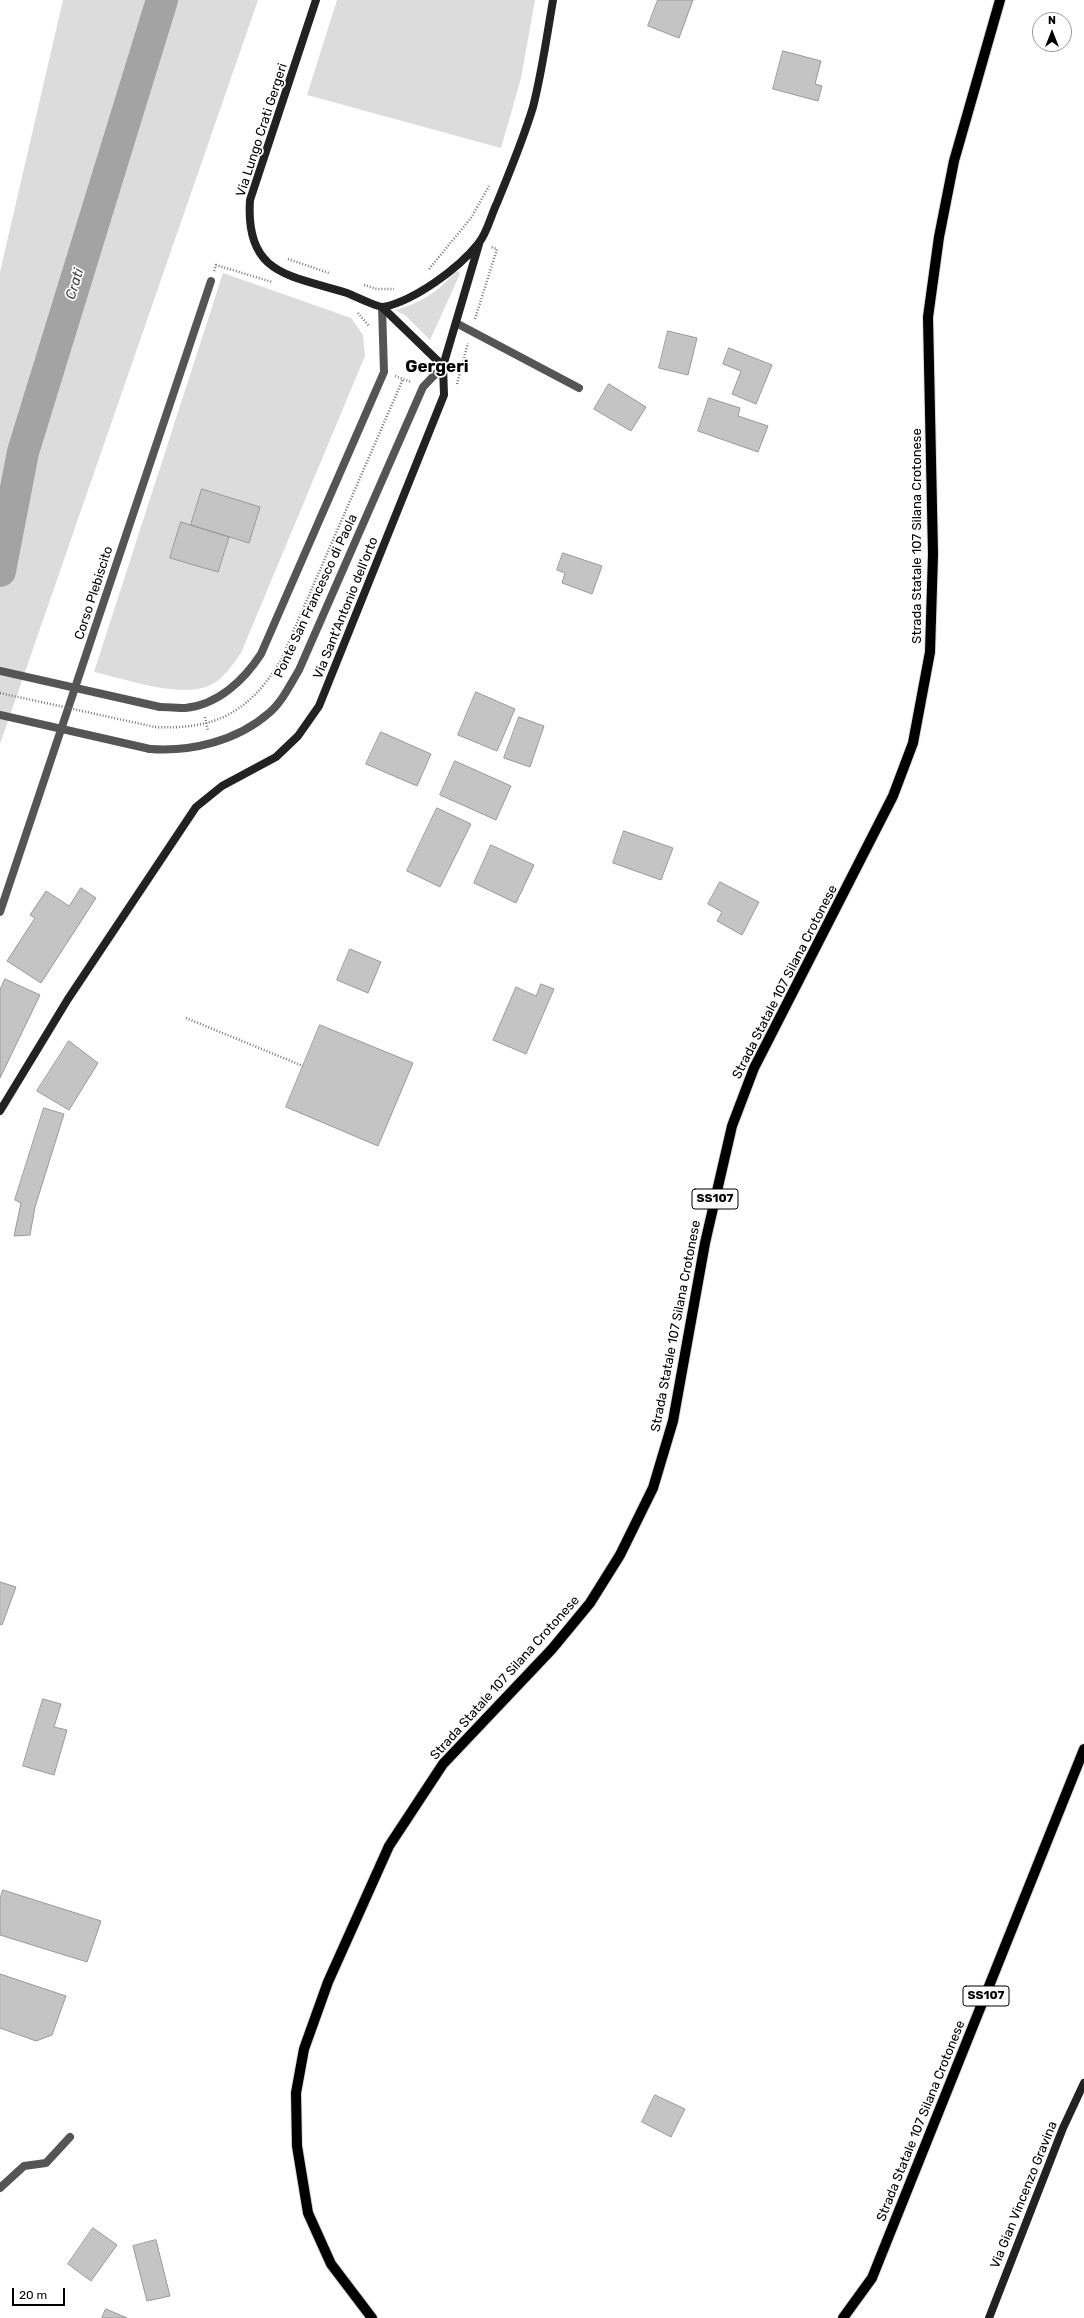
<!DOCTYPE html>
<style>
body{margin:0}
#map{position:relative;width:1084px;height:2318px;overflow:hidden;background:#fff;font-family:Rubik,sans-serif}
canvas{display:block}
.north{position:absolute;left:1032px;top:12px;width:40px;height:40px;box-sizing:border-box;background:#fff;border:1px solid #999;border-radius:50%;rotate:0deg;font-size:11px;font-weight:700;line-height:16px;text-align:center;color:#000}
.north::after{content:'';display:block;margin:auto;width:14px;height:18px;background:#000;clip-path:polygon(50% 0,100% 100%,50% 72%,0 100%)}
.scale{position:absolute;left:12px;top:2288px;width:53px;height:18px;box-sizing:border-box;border:2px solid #000;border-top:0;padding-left:5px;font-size:12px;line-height:14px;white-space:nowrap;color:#000;-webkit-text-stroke:3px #fff;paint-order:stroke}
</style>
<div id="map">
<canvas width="1084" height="2318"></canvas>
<div class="north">N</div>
<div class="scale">20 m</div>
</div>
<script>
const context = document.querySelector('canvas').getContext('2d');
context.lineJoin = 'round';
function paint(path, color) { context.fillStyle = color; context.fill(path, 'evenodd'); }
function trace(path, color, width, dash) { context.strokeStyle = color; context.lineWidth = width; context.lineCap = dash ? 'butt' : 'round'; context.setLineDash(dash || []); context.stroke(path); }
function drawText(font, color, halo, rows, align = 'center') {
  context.font = font + ' Rubik,sans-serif'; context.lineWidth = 3.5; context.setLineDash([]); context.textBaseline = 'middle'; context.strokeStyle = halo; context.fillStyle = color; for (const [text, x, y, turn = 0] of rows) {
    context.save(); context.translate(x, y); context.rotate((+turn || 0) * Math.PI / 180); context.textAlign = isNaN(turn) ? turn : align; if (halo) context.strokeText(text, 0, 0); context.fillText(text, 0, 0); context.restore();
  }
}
const green = new Path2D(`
 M 63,0 L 258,0 L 0,744 L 0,272 Z
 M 337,0 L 535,0 L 521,78 L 501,148 L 307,95 Z
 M 459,271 L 460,274 L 430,340 L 406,316 L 395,310 C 421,303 438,292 455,272 Z
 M 223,273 L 351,318 L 363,335 L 365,356 L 241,653 C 232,665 222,682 206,687 C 176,697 125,679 94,672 Z`);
const river = new Path2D(`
 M 0,571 L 23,452 L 162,0`);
const building = new Path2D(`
 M 658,0 L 693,0 L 679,38 L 648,26 Z
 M 783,51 L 821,61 L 815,84 L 822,86 L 818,101 L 773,89 Z
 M 668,331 L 697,338 L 688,375 L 659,368 Z
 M 729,348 L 772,365 L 756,404 L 732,394 L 741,371 L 723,364 Z
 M 609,384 L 646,407 L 631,431 L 594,409 Z
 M 709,398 L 740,408 L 738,416 L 768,426 L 758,452 L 698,431 Z
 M 202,489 L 260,507 L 249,543 L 191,525 Z
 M 181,522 L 229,537 L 218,572 L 170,558 Z
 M 563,553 L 602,566 L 592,594 L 562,583 L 565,573 L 557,570 Z
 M 476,692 L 515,709 L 497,751 L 458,735 Z
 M 519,717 L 544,726 L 530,767 L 504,758 Z
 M 381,732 L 431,754 L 417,786 L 366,764 Z
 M 455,761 L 511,786 L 496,820 L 440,795 Z
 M 437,808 L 471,824 L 440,887 L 407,871 Z
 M 624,831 L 673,848 L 661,880 L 613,863 Z
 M 491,845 L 534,865 L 516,903 L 474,883 Z
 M 720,882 L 759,902 L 742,935 L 717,921 L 722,912 L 708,904 Z
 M 81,888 L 96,898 L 41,983 L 7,961 L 35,918 L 30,915 L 46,891 L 69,906 Z
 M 350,949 L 381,962 L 368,993 L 337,980 Z
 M 5,979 L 40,995 L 0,1078 L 0,990 Z
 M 541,984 L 554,989 L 526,1054 L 493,1040 L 516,987 L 536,996 Z
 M 320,1025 L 413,1063 L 378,1146 L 286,1107 Z
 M 69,1041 L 98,1063 L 69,1110 L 37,1091 Z
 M 44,1108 L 64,1114 L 35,1207 L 30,1235 L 14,1236 L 21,1203 L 15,1200 Z
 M 0,1582 L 16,1587 L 2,1625 L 0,1624 Z
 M 43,1699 L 61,1704 L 54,1727 L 67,1730 L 54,1775 L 23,1766 Z
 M 3,1890 L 101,1921 L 87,1962 L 0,1935 L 0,1899 Z
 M 0,1974 L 66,1996 L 52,2035 L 36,2041 L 0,2028 Z
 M 655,2095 L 685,2109 L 671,2137 L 642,2122 Z
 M 93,2228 L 117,2245 L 91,2281 L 68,2264 Z
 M 156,2240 L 170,2296 L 147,2301 L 133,2246 Z
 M 106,2309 L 127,2318 L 102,2318 Z`);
const path = new Path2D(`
 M 288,259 L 329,273
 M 429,269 L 471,218 L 489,186
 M 214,271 L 216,265 L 272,282
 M 364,285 L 377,289 L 394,289
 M 358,313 L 369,326
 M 475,319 L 497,249 L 491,247
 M 395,376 L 411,382
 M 457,384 L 468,343
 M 205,717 L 208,731
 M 155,727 C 215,730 248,713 280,662 L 403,379
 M 186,1018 L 303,1066`);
const lane = new Path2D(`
 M 456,323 L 579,388`);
const street = new Path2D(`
 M 160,707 C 168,707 177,708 185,708 C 218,705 244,680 261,654 L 384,372 L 382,307
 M 150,749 C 191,752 237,741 269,713 C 282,702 290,685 299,670 L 423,387 L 443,366
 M 0,912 L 211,281
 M 0,2188 L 24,2166 L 46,2163 L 70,2137`);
const secondary = new Path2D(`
 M 316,0 L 250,200 C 245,275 289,275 347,293 C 355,296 378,308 384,307 C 415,300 458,269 478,244 C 487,234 491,215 497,203 C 510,171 523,140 533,107 C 542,72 547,35 553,0
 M 382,307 L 443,366
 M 0,1111 L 68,999 L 196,807 L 222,786 L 276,757 L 298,736 L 319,706 L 444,395 L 443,366 L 479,244
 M 989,2318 L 1063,2128 L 1084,2083`);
const primary = new Path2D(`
 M 372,2318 L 331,2264 L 308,2213 L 297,2146 L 296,2093 L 304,2049 L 328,1982 L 389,1846 L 443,1764 L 552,1649 L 590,1603 L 620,1555 L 653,1488 L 673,1421 L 705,1243 L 732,1126 L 754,1068 L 893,796 L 913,743 L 930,652 L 933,554 L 928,317 L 939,237 L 954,161 L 1000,0
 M 843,2318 L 872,2278 L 1084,1749`);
const pathBridge = new Path2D(`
 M 0,693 L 155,727`);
const streetBridge = new Path2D(`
 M 0,671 L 160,707
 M 0,715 L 150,749`);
const shields = [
 [715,1199,46],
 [986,1996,46]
];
const shieldNames = [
 ["SS107",715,1199],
 ["SS107",986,1996]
];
const streetNames = [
 ["Via Lungo Crati Gergeri",262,130,-72],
 ["Strada Statale 107 Silana Crotonese",917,536,-90],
 ["Corso Plebiscito",94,593,-72],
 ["Ponte San Francesco di Paola",316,596,-65],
 ["Via Sant'Antonio dell'orto",346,608,-68],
 ["Strada Statale 107 Silana Crotonese",785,982,-63],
 ["Strada Statale 107 Silana Crotonese",676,1326,-79],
 ["Strada Statale 107 Silana Crotonese",505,1678,-48],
 ["Strada Statale 107 Silana Crotonese",921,2121,-68],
 ["Via Gian Vincenzo Gravina",1024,2195,-68]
];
const waterNames = [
 ["Crati",75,284,-73]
];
const districtNames = [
 ["Gergeri",437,367]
];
paint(green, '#dcdcdc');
trace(river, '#a3a3a3', 32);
paint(building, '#c4c4c4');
trace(building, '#999', 1);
trace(primary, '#dbdbdb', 12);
trace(path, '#777', 2.5, [1, 2]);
trace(lane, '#555', 8);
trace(street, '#555', 8);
trace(secondary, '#222', 8);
trace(primary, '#000', 10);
trace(pathBridge, '#777', 2.5, [1, 2]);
trace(streetBridge, '#555', 8);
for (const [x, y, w] of shields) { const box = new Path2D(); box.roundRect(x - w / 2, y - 10, w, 20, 3); context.fillStyle = '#fff'; context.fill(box); trace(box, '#000', 1); }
drawText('bold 12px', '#000', null, shieldNames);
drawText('13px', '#000', '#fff', streetNames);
drawText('italic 14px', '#444', '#fff', waterNames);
drawText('bold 17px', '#000', '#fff', districtNames);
</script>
